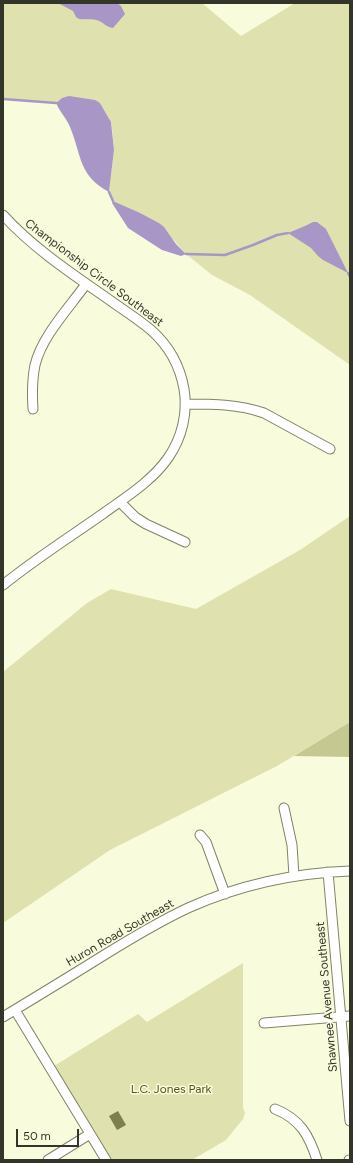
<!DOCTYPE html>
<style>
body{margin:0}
#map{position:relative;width:353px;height:1163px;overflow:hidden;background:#f8fbdc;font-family:Figtree,sans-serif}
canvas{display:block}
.frame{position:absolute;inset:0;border:4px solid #343529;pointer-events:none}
.scale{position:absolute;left:16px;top:1129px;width:63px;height:18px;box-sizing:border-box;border:2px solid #343529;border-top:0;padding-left:5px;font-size:12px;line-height:14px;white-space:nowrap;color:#343529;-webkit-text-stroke:3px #f8fbdc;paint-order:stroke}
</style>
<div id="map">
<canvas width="353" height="1163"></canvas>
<div class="frame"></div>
<div class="scale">50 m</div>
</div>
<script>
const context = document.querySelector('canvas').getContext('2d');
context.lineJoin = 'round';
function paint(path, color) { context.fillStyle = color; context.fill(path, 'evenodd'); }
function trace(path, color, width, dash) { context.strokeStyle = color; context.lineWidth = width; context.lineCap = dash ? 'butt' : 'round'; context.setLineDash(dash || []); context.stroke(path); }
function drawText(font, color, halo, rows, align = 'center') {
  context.font = font + ' Figtree,sans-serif'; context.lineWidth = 3; context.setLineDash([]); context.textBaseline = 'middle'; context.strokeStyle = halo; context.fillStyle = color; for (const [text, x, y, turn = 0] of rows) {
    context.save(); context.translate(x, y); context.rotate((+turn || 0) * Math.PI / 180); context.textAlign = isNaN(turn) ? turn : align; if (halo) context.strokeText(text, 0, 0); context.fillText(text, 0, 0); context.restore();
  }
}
const green = new Path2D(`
 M 3,3 L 202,3 L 241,36 L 295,3 L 350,3 L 350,365 L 250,295 L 212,275 L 186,254 L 159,223 L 113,201 L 109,192 L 114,150 L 112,128 L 111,122 L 100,103 L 62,98 L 56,103 L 3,99 Z
 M 350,516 L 350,722 L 277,766 L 110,850 L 3,923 L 3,672 L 87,603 L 111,589 L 196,609 L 300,550 Z
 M 243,963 L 243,1107 L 245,1113 L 243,1119 L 226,1140 L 192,1160 L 112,1160 L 54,1066 L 138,1014 L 147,1022 Z`);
const forest = new Path2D(`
 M 350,722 L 350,757 L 294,756 Z`);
const water = new Path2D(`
 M 58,3 L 117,3 L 121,6 L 125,14 L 113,28 C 106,27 104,23 99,21 C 92,18 85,20 79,19 L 76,17 L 73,11 Z
 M 69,96 L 95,100 L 100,103 L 111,122 L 114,150 L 109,192 C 78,175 82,156 70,127 C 67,119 60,112 56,103 L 62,98 Z
 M 113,201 L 140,213 L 159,223 L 164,227 L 176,244 L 186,254 L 181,256 L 162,250 L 128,228 L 112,203 Z
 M 313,222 L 317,222 L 326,229 L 348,273 L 323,260 L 318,256 L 311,248 L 288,233 L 305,226 Z`);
const stream = new Path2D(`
 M 3,99 L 56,103
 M 109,192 L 113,201
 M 186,254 L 225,255 L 253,245 L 277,235 L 288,233
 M 348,273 L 350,277`);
const building = new Path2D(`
 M 118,1111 L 126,1125 L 117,1130 L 109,1116 Z`);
const minor = new Path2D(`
 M 3,215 C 34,249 74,275 111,301 C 125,311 138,319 151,330 C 168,345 180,366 184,389 C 188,413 182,438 168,458 C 152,481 126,497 104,513 C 70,537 35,559 3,585
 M 185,404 C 213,404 238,404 264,413 L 330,449
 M 33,409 C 32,394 32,380 35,365 C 42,336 69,308 86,284
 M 120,502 L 135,517 L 146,524 L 185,542
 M 284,808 L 292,845 L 294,876
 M 200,835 L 206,842 L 225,894
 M 328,872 L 350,1121
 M 15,1010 L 106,1160
 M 3,1017 C 36,997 69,977 101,957 C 130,939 158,922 188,908 C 239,885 294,873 350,871
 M 264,1023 L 350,1016
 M 275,1109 C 300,1119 309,1135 317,1160
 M 48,1160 L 90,1134
 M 349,1160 L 350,1160`);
const streetNames = [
 ["Championship Circle Southeast",94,273,37],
 ["Huron Road Southeast",120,933,-30],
 ["Shawnee Avenue Southeast",327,997,-95]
];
const parkNames = [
 ["L.C. Jones Park",171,1089]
];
paint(green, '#dfe2ae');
paint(forest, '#c5c890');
paint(water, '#a896c7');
trace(stream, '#a896c7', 2.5);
paint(building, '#7e804b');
trace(minor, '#818267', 11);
trace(minor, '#fff', 9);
drawText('12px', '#343529', '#f8fbdc', streetNames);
drawText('12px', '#555718', '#f8fbdc', parkNames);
</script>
